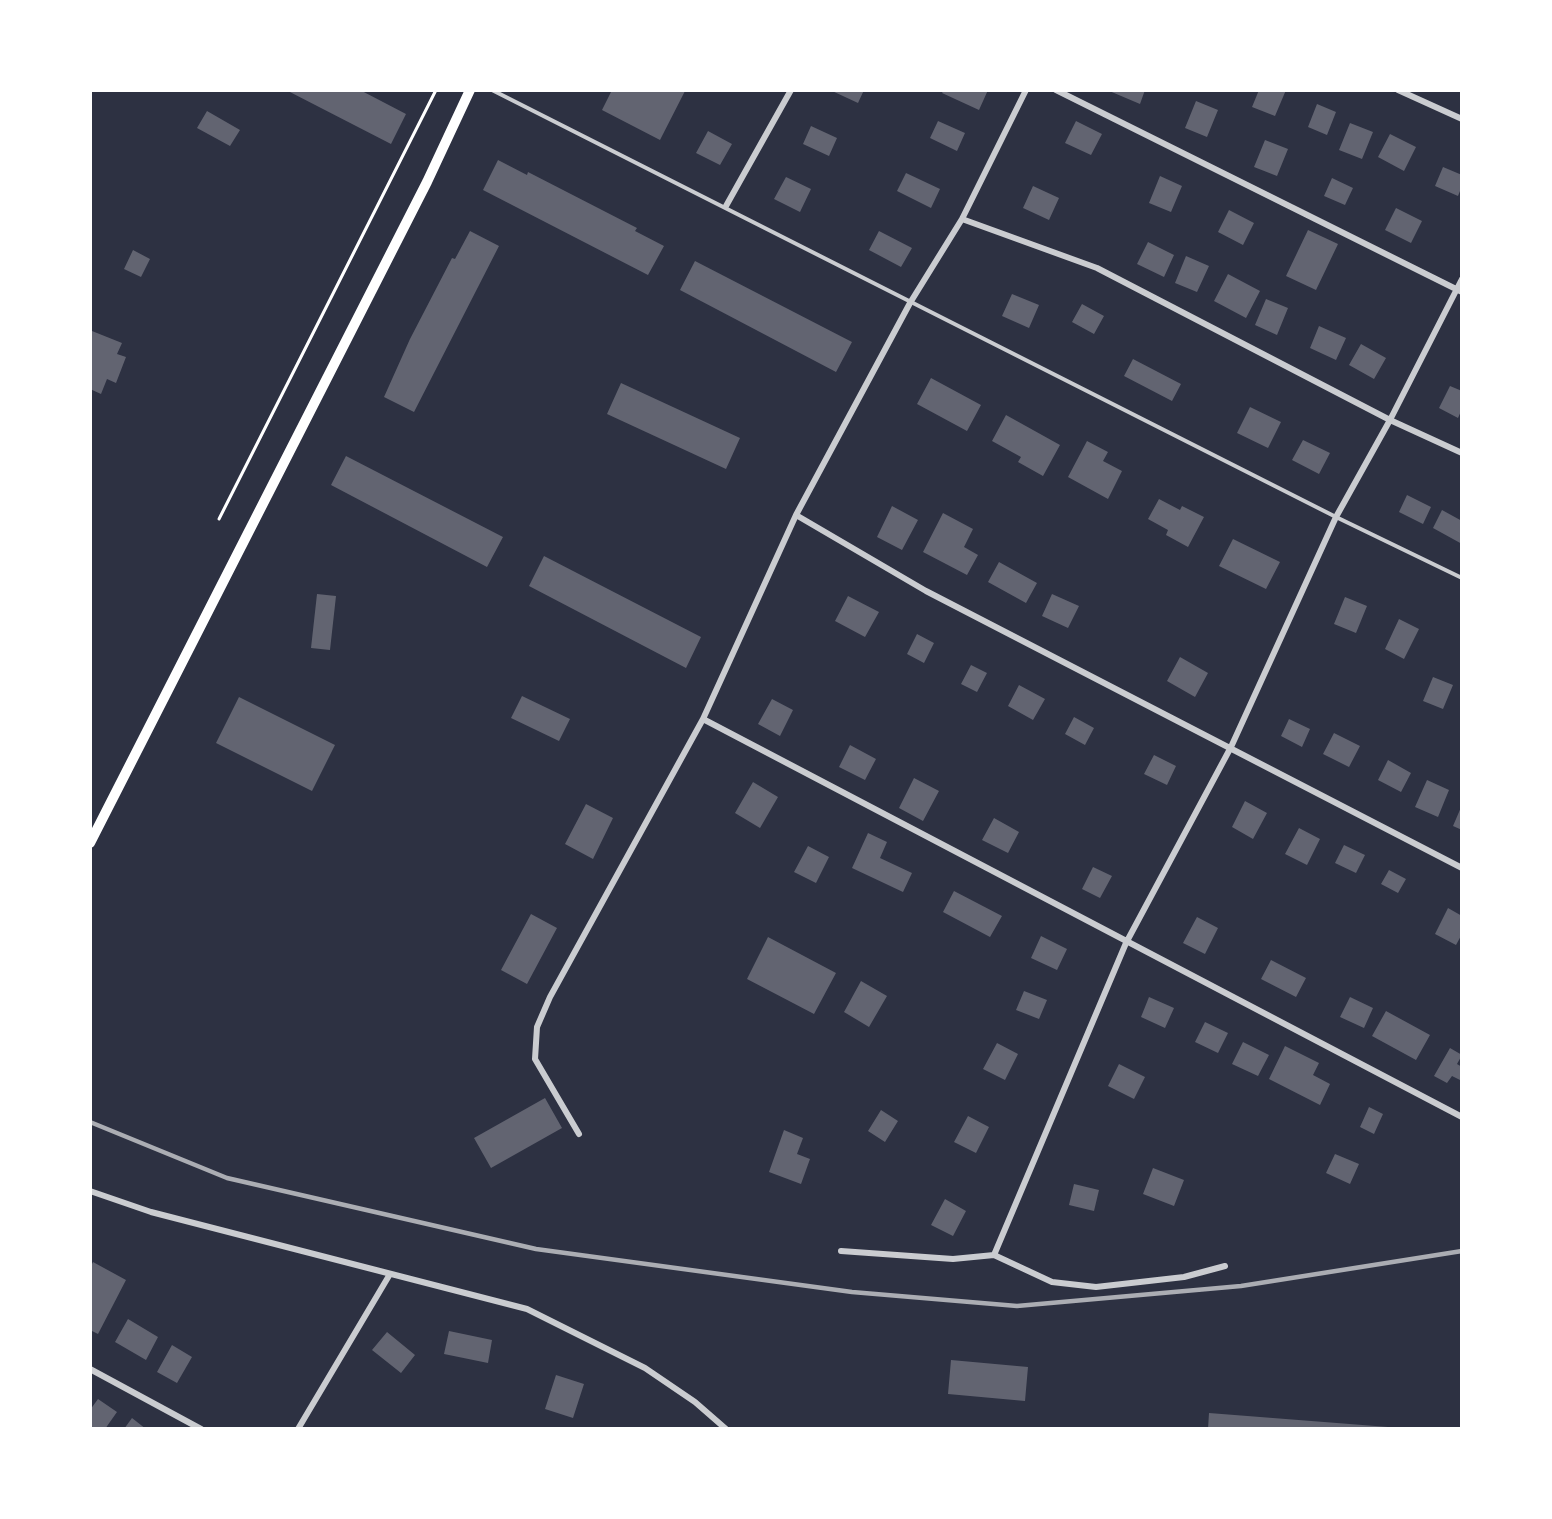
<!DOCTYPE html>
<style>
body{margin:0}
#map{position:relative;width:1552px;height:1519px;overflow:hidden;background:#2d3142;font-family:"Noto Sans",sans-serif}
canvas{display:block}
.frame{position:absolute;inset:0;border:92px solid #fff;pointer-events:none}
</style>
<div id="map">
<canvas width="1552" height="1519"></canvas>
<div class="frame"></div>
</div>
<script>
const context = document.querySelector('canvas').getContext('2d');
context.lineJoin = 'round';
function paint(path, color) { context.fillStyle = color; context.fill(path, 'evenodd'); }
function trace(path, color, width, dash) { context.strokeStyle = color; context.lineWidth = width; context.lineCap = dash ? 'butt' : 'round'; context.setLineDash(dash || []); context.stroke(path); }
const building = new Path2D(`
 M 286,90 L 360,90 L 406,114 L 391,144 Z
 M 612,90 L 683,90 L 685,91 L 660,140 L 602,110 Z
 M 830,90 L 864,90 L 858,103 Z
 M 944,90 L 988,90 L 979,110 L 942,93 Z
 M 1107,90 L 1145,90 L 1140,104 Z
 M 1259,90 L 1286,90 L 1275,116 L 1252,107 Z
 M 1196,101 L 1218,110 L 1207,137 L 1185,128 Z
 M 1317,104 L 1336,112 L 1327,135 L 1308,127 Z
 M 207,111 L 240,130 L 230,146 L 197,128 Z
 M 938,121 L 965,133 L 957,151 L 930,138 Z
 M 1076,121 L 1102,134 L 1091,155 L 1065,143 Z
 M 1350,123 L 1373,132 L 1362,159 L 1339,150 Z
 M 811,126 L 837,138 L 829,156 L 803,144 Z
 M 708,131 L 732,144 L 720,165 L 696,153 Z
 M 1390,134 L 1416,147 L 1404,171 L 1378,157 Z
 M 1265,140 L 1288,149 L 1277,176 L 1254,167 Z
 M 498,160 L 527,175 L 528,172 L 637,228 L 635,231 L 664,246 L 648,275 L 483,190 Z
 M 1443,167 L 1462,175 L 1462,186 L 1458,196 L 1435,186 Z
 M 906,173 L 940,189 L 931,208 L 897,191 Z
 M 1160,176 L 1182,186 L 1171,212 L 1149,203 Z
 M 786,177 L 811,189 L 800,212 L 774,199 Z
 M 1332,178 L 1353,188 L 1345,205 L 1324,196 Z
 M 1033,186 L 1059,198 L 1049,220 L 1023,208 Z
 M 1396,208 L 1422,221 L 1411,243 L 1385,230 Z
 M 1229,210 L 1254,223 L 1243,245 L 1218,232 Z
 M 1308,230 L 1338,244 L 1316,290 L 1286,276 Z
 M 470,231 L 499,246 L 414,412 L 384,397 L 410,339 L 452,258 L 455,259 Z
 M 879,231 L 912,248 L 901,267 L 869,250 Z
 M 1148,242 L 1174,255 L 1164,277 L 1137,264 Z
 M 133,250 L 150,259 L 141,277 L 124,269 Z
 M 1186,256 L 1209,266 L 1197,292 L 1175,283 Z
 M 695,261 L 852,342 L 836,372 L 680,290 Z
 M 1228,274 L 1260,291 L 1246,318 L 1214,301 Z
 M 1012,294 L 1039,305 L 1029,328 L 1002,316 Z
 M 1266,299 L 1288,308 L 1277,335 L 1255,325 Z
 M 1082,304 L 1104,316 L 1094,334 L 1072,322 Z
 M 1319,326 L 1346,338 L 1336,360 L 1310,348 Z
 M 92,331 L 122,343 L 117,354 L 126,357 L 116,383 L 107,379 L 101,394 L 90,389 Z
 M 1361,344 L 1386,358 L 1374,379 L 1349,365 Z
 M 1133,359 L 1181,384 L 1172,401 L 1124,376 Z
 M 931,378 L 981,405 L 967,431 L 917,404 Z
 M 621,383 L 740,438 L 726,469 L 607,414 Z
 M 1450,386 L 1462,391 L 1462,409 L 1458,418 L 1439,408 Z
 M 1250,407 L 1281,422 L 1268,448 L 1237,433 Z
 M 1006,415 L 1060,445 L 1043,476 L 1018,462 L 1021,457 L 992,441 Z
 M 1303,440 L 1330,453 L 1319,474 L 1292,460 Z
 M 1087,441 L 1108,452 L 1103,461 L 1122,471 L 1108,499 L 1068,477 Z
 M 346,456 L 503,537 L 487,567 L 331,485 Z
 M 1407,495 L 1431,507 L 1423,524 L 1399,512 Z
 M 1159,499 L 1180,510 L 1182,506 L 1204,517 L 1188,547 L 1166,535 L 1168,530 L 1148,519 Z
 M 892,506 L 918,520 L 902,550 L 877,537 Z
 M 1442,510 L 1462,521 L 1462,544 L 1433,528 Z
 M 943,513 L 973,529 L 964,547 L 978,555 L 967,575 L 923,552 Z
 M 1233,539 L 1280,562 L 1266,589 L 1219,566 Z
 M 544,556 L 701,637 L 686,668 L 529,586 Z
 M 999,562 L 1037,583 L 1026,603 L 988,582 Z
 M 317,594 L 336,596 L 330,650 L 311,648 Z
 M 1052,594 L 1079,606 L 1068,628 L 1042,616 Z
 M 848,596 L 879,612 L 865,637 L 835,621 Z
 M 1345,597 L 1367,606 L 1356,633 L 1334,624 Z
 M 1399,619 L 1419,629 L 1404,659 L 1385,649 Z
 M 917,634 L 934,643 L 924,663 L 907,654 Z
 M 1180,657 L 1208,673 L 1195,697 L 1167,681 Z
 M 971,665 L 987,673 L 977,692 L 961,684 Z
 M 1433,677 L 1453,685 L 1443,709 L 1423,701 Z
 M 1019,685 L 1045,699 L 1033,720 L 1008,706 Z
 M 522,696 L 570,719 L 559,741 L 511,718 Z
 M 239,697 L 335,745 L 312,791 L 216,743 Z
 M 772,699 L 793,710 L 780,736 L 758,724 Z
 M 1074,717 L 1094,728 L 1085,745 L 1065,734 Z
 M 1289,719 L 1310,729 L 1302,747 L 1281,736 Z
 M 1334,733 L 1360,746 L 1349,767 L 1323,754 Z
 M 850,745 L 876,759 L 865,780 L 839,767 Z
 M 1154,755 L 1176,766 L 1167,785 L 1144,774 Z
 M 1388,760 L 1411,773 L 1401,792 L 1378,780 Z
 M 914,778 L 939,791 L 923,821 L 899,808 Z
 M 1427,780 L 1449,790 L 1438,817 L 1415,807 Z
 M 753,782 L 778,797 L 760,828 L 735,813 Z
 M 1245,801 L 1267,813 L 1253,839 L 1232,827 Z
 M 586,804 L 613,818 L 593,859 L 565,844 Z
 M 1462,805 L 1462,830 L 1453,826 Z
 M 994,818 L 1019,832 L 1008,853 L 982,840 Z
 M 1299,828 L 1320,839 L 1307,865 L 1285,854 Z
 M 868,833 L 887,842 L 880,858 L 912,873 L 903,892 L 852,868 Z
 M 1344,845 L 1365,855 L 1356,873 L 1335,863 Z
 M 808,846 L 829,857 L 816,883 L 794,872 Z
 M 1093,867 L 1112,876 L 1100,898 L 1082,889 Z
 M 1389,870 L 1406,879 L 1398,893 L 1381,884 Z
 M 954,891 L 1002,916 L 990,937 L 943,912 Z
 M 1448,908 L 1462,916 L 1462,934 L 1456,945 L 1435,934 Z
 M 531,914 L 557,928 L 527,984 L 501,970 Z
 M 1197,917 L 1218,928 L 1205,954 L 1183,943 Z
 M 1041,936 L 1067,949 L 1057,970 L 1031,958 Z
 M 768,937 L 836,973 L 814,1014 L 747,979 Z
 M 1271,960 L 1306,978 L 1296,997 L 1261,979 Z
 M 861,981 L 887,996 L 869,1027 L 844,1012 Z
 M 1024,991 L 1047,1000 L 1039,1019 L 1016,1010 Z
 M 1149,997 L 1174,1008 L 1165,1028 L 1141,1017 Z
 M 1350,997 L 1373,1008 L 1364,1028 L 1340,1017 Z
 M 1386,1011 L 1430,1035 L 1416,1060 L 1372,1036 Z
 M 1205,1022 L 1228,1033 L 1218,1053 L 1195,1042 Z
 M 1243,1042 L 1269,1055 L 1258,1076 L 1232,1064 Z
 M 997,1043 L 1018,1054 L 1005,1080 L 983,1069 Z
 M 1285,1046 L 1319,1063 L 1313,1075 L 1330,1084 L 1320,1105 L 1269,1079 Z
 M 1450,1048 L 1462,1055 L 1457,1064 L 1462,1067 L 1462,1081 L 1452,1076 L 1447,1083 L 1434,1076 Z
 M 1119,1064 L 1145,1077 L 1134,1099 L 1108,1086 Z
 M 545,1098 L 562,1128 L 491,1168 L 474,1138 Z
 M 1369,1107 L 1383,1114 L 1374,1134 L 1360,1127 Z
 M 881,1110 L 898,1121 L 885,1142 L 868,1131 Z
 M 968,1116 L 989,1127 L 976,1153 L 954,1142 Z
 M 784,1130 L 803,1138 L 797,1154 L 810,1159 L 801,1184 L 769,1172 Z
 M 1335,1154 L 1359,1164 L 1350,1184 L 1326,1173 Z
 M 1153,1168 L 1184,1180 L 1174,1206 L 1143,1194 Z
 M 1074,1184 L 1099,1190 L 1094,1211 L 1069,1205 Z
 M 945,1199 L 966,1211 L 953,1236 L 931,1225 Z
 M 93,1262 L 126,1280 L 98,1334 L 90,1330 L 90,1268 Z
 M 128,1319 L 158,1337 L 146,1360 L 115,1342 Z
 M 449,1331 L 492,1340 L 488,1363 L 444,1354 Z
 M 387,1332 L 415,1355 L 401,1373 L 372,1350 Z
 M 172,1345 L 192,1357 L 177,1383 L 157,1372 Z
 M 951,1360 L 1028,1367 L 1025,1401 L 948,1394 Z
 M 556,1375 L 584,1384 L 573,1418 L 545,1409 Z
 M 98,1399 L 117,1412 L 105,1429 L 90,1429 L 90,1410 Z
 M 1209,1413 L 1388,1427 L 1388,1429 L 1208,1429 Z
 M 132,1418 L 146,1429 L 124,1429 Z`);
const path = new Path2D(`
 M 219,519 L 436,90`);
const service = new Path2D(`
 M 492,90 L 1336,517 L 1462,578`);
const minor = new Path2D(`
 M 1056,90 L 1462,292
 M 1398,90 L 1462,119
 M 726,206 L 791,90
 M 962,219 L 1097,268 L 1390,420 L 1462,453
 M 796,515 L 926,591 L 1462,868
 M 703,719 L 1462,1117
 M 579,1134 L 535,1059 L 537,1027 L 550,997 L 703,719 L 796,515 L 910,303 L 962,219 L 1026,90
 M 90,1191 L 151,1212 L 527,1309 L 645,1368 L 695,1402 L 726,1429
 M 841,1251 L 953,1259 L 994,1255 L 1052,1282 L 1096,1287 L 1184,1277 L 1225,1266
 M 994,1255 L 1126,943 L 1231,747 L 1336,517 L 1390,420 L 1462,279
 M 90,1369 L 201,1429
 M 298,1429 L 390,1274`);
const secondary = new Path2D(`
 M 90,843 L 427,182 L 470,90`);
const rail = new Path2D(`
 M 90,1122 L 227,1178 L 536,1249 L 852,1292 L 1017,1306 L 1241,1286 L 1462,1251`);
paint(building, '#626471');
trace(path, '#fff', 3);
trace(service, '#caccd0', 4);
trace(minor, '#caccd0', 6);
trace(secondary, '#fff', 10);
trace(rail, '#abadb3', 4.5);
</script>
